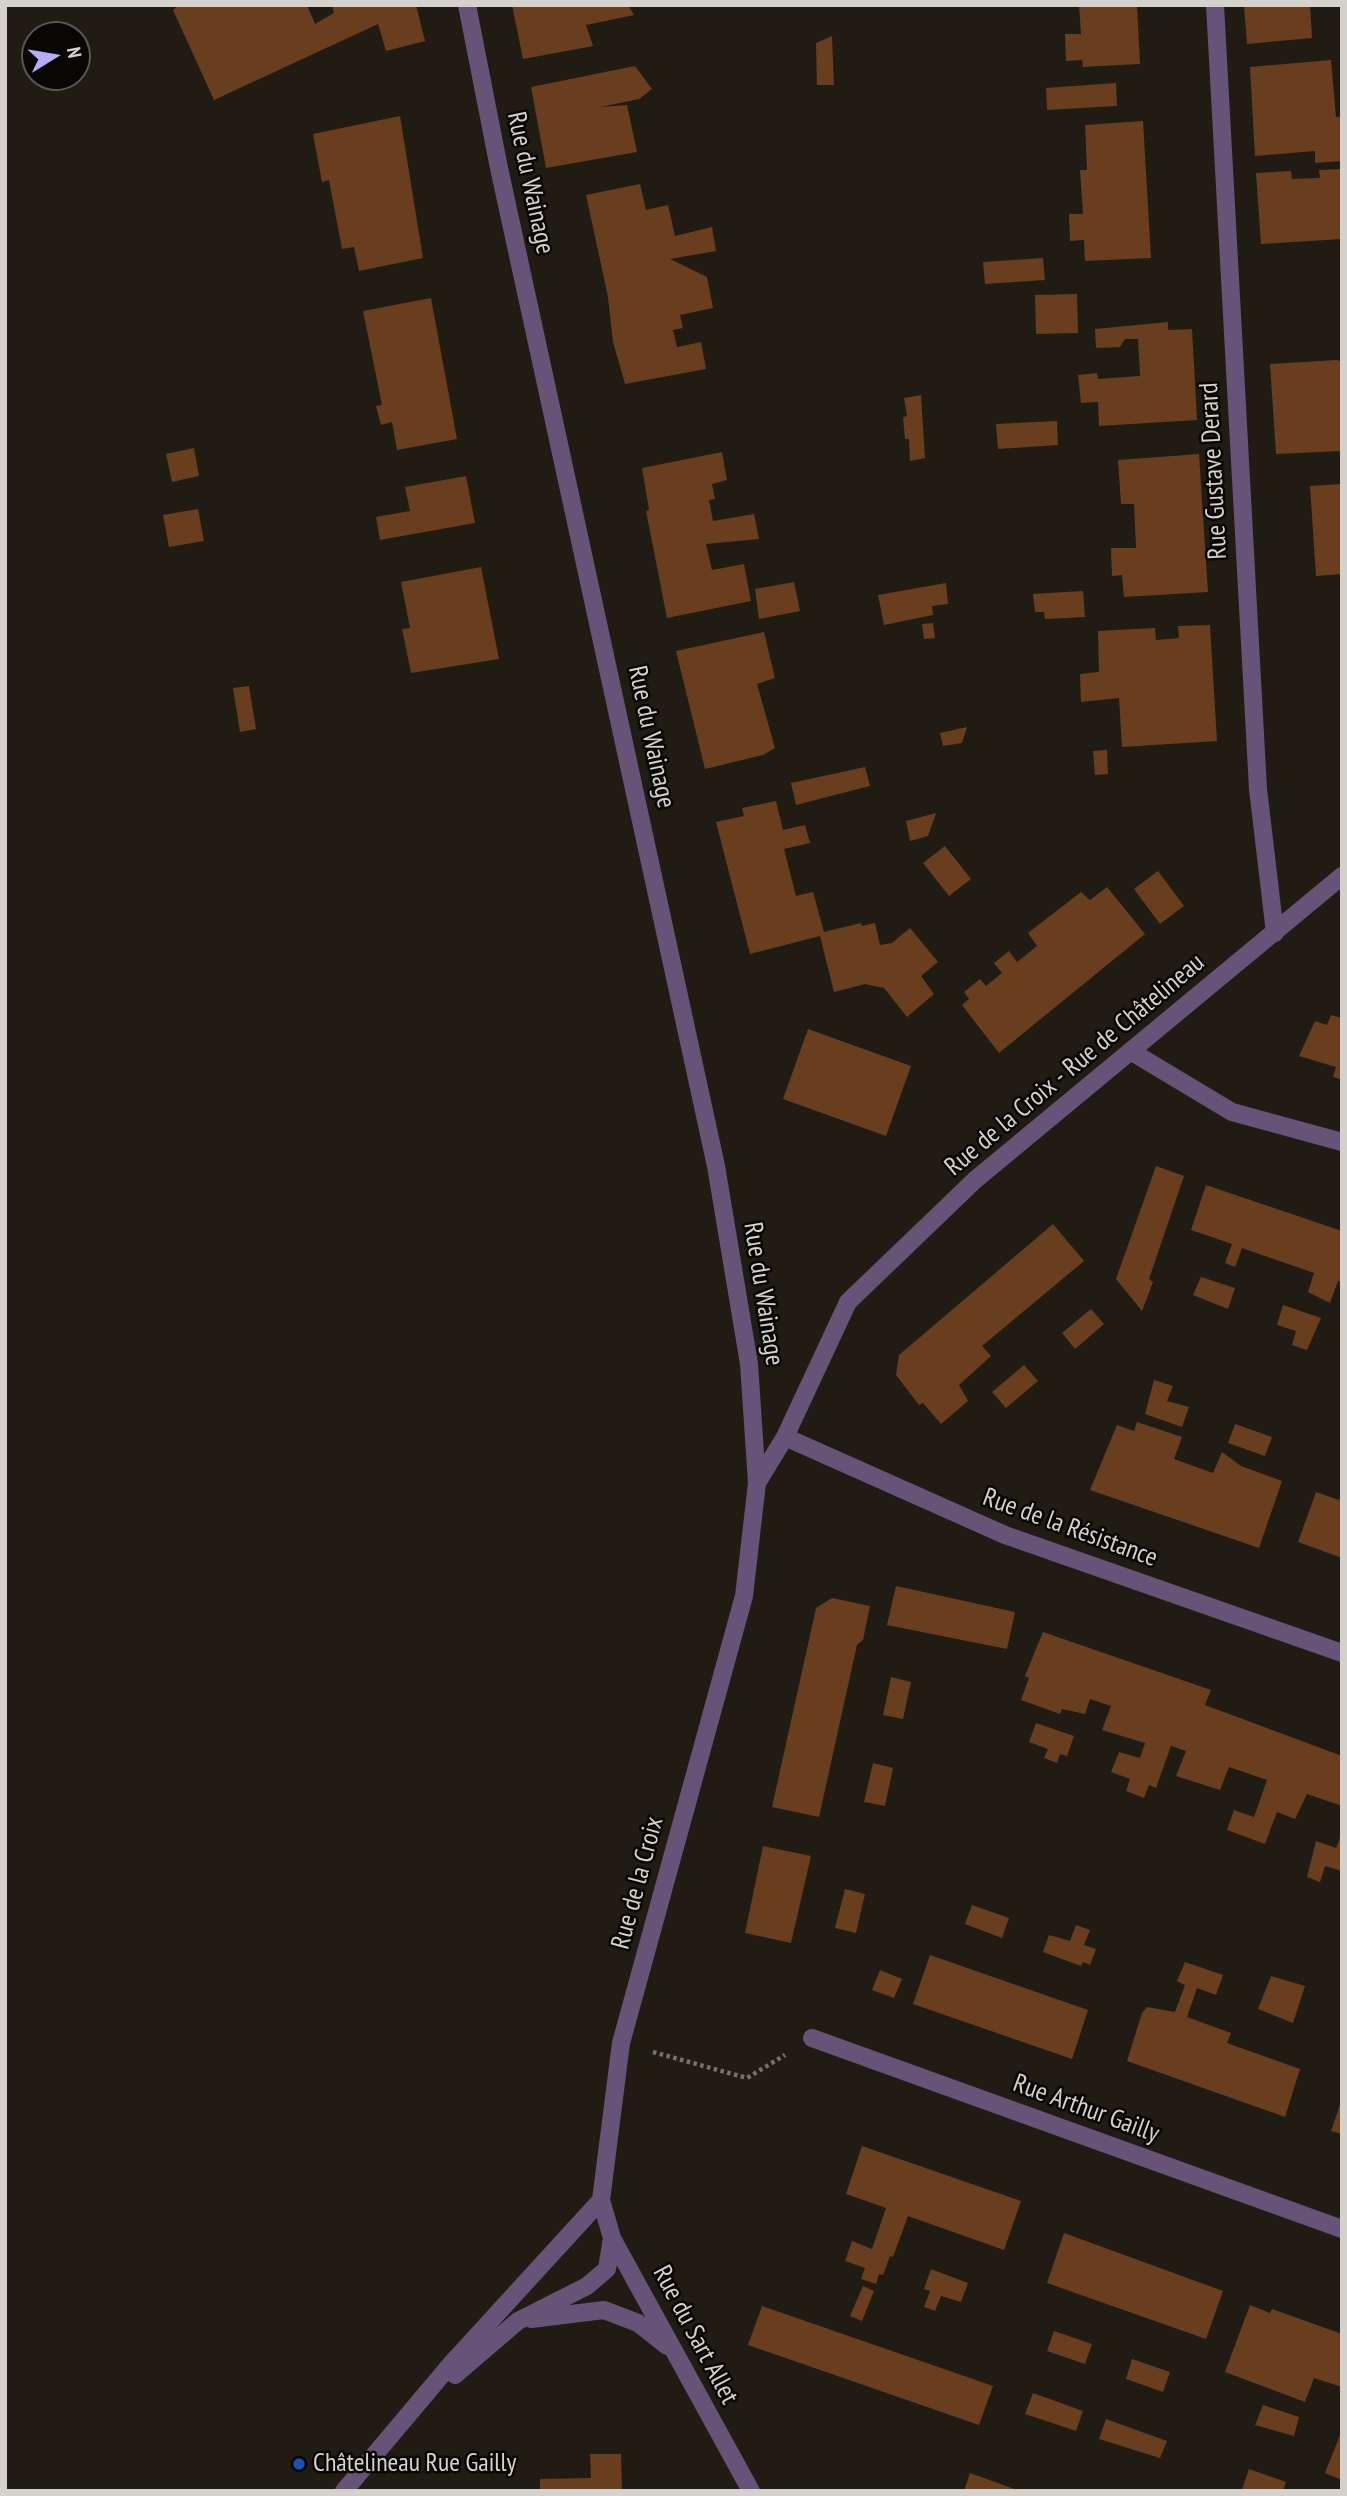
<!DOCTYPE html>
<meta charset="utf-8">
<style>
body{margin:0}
#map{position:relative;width:1347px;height:2496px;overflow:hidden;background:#201c13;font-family:"PT Sans Narrow",sans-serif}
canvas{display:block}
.frame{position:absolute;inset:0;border:7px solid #d5d2cd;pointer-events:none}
.north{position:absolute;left:21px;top:21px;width:70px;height:70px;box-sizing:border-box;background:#080704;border:2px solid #5a5854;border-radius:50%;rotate:79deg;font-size:19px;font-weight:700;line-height:28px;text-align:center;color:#d5d2cd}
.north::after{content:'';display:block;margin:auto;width:24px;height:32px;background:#b8abf7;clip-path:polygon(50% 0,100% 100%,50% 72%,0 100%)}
</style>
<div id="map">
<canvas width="1347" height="2496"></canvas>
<div class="frame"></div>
<div class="north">N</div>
</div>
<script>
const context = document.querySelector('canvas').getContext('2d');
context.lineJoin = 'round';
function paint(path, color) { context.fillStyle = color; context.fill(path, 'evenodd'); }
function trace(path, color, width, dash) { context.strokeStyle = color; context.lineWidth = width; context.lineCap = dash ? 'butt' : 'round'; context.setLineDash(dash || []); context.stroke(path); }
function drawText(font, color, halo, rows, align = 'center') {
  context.font = font + ' "PT Sans Narrow",sans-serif'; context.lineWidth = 5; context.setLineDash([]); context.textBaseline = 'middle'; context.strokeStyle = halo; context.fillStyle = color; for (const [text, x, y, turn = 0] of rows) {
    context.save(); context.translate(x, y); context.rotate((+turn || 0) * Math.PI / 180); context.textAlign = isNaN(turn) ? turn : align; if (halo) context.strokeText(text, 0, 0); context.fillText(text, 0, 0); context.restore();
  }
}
const building = new Path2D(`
 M 179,5 L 307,5 L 315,24 L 334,13 L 332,5 L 416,5 L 425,41 L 386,51 L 378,24 L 214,100 L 173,10 Z
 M 512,5 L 628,5 L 634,15 L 586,25 L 593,46 L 523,59 Z
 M 1079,5 L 1137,5 L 1140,64 L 1083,67 L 1082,60 L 1066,61 L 1065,34 L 1081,34 Z
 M 1244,5 L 1310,5 L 1312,38 L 1247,44 Z
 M 832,36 L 834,85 L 817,85 L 816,43 Z
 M 1331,60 L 1336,117 L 1342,117 L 1342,161 L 1315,163 L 1315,151 L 1255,156 L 1250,67 Z
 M 635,66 L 652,89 L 639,99 L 600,107 L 627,105 L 637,152 L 546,168 L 531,87 Z
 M 1116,83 L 1117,106 L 1047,110 L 1046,88 Z
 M 400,116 L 423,258 L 359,271 L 354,247 L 342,249 L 329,180 L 322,182 L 313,134 Z
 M 1143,121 L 1151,258 L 1085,261 L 1084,240 L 1070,241 L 1069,214 L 1083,214 L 1080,170 L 1087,170 L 1085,125 Z
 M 1342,169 L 1342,239 L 1261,244 L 1256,173 L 1291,171 L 1292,179 L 1320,178 L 1319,170 Z
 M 640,184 L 646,210 L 668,205 L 675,236 L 712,227 L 716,251 L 670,259 L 707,277 L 713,308 L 680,315 L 683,328 L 673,330 L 677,347 L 701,342 L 706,369 L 625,384 L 613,342 L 608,297 L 586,195 Z
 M 1043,258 L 1045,280 L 985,284 L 983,262 Z
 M 1077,294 L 1078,333 L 1036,334 L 1035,295 Z
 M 431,298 L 457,439 L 397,450 L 392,422 L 381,425 L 376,406 L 382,405 L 363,311 Z
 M 1168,322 L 1168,330 L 1192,329 L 1197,420 L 1099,426 L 1098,402 L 1081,403 L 1078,375 L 1097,373 L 1098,379 L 1140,376 L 1138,339 L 1125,339 L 1120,347 L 1096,348 L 1095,329 Z
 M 1337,360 L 1342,362 L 1342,451 L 1276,454 L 1270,364 Z
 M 921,395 L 925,458 L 910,461 L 909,439 L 905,439 L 903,417 L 907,416 L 904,398 Z
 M 1057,421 L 1058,445 L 998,449 L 996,424 Z
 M 194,448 L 199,476 L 172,482 L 166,454 Z
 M 722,452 L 727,480 L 712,484 L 715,499 L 709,500 L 713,521 L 754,514 L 759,539 L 706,544 L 712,570 L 744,564 L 751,601 L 667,618 L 646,511 L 649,510 L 642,468 Z
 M 1199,454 L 1208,592 L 1124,597 L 1122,575 L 1112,576 L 1111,548 L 1136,548 L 1134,504 L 1121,504 L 1118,460 Z
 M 466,476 L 475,523 L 380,540 L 376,517 L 410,511 L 405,487 Z
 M 1342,484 L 1342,574 L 1316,576 L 1310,486 Z
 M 198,509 L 204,541 L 169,547 L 163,515 Z
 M 481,567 L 499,659 L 411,673 L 402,629 L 410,628 L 401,582 Z
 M 794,582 L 800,611 L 759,619 L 755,589 Z
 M 946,583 L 948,604 L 932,606 L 933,615 L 884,625 L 878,595 Z
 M 1083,591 L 1085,617 L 1045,619 L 1044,612 L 1035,612 L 1033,594 Z
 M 933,623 L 935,638 L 924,639 L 922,624 Z
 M 1210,625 L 1217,741 L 1122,747 L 1119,698 L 1081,702 L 1080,674 L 1099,672 L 1098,631 L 1155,628 L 1156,640 L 1179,638 L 1178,626 Z
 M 764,632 L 775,678 L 757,684 L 775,748 L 763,755 L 705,769 L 676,651 Z
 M 249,686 L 256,729 L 240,732 L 233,688 Z
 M 967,727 L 962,743 L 943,746 L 940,733 Z
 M 1107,750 L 1108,774 L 1095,775 L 1093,751 Z
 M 865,767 L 870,786 L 796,805 L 791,783 Z
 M 776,801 L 783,830 L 805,825 L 810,843 L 784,849 L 796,896 L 813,892 L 824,932 L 861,923 L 862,926 L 875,923 L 880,945 L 892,943 L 910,928 L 938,962 L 921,976 L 934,994 L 907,1017 L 884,988 L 865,984 L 834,992 L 820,936 L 750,954 L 716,822 L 744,816 L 742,808 Z
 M 936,813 L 928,836 L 910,841 L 906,821 Z
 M 945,846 L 971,879 L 949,896 L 923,863 Z
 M 1158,871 L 1184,906 L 1160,924 L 1134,889 Z
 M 1107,887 L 1145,934 L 999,1053 L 962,1005 L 969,999 L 964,992 L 980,979 L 986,986 L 1002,973 L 994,963 L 1009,951 L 1017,962 L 1037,946 L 1028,933 L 1081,892 L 1090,900 Z
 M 1331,1015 L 1342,1018 L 1342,1080 L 1333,1077 L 1336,1067 L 1299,1056 L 1315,1021 L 1327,1025 Z
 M 808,1029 L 911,1066 L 886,1136 L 783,1099 Z
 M 1156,1166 L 1184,1176 L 1149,1279 L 1153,1282 L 1142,1311 L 1116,1279 Z
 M 1206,1185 L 1342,1231 L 1342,1282 L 1338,1281 L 1330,1303 L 1308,1292 L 1314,1273 L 1242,1248 L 1235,1267 L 1225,1263 L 1232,1244 L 1191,1230 Z
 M 1053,1224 L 1084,1261 L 982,1346 L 991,1356 L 959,1385 L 968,1401 L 941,1424 L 923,1403 L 919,1405 L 896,1375 L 899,1355 Z
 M 1201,1277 L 1235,1288 L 1228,1309 L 1193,1295 Z
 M 1283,1305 L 1321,1318 L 1307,1350 L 1292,1345 L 1296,1331 L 1277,1325 Z
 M 1091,1309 L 1104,1324 L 1075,1349 L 1062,1333 Z
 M 1024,1365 L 1038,1381 L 1006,1408 L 992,1392 Z
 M 1154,1380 L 1173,1386 L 1167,1401 L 1189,1407 L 1182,1427 L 1145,1414 Z
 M 1137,1422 L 1182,1437 L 1174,1459 L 1213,1473 L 1222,1452 L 1241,1466 L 1282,1481 L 1259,1548 L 1090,1490 L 1117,1425 L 1134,1431 Z
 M 1235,1424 L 1272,1437 L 1265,1456 L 1228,1443 Z
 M 1316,1492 L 1339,1500 L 1342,1493 L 1342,1558 L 1298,1542 Z
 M 896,1586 L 1015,1612 L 1007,1649 L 887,1625 Z
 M 832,1598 L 870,1606 L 863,1640 L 857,1645 L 819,1817 L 772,1807 L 816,1608 Z
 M 1043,1632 L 1211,1690 L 1205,1705 L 1342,1756 L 1342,1806 L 1307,1794 L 1295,1819 L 1277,1812 L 1265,1844 L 1227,1830 L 1234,1810 L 1254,1817 L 1267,1780 L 1229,1767 L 1220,1790 L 1176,1776 L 1186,1751 L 1171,1746 L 1156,1788 L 1149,1785 L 1144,1798 L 1126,1791 L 1130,1779 L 1111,1772 L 1119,1752 L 1140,1758 L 1145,1743 L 1102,1730 L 1111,1706 L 1090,1699 L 1085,1714 L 1062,1709 L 1060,1714 L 1021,1700 L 1029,1678 L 1025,1676 Z
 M 891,1677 L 911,1682 L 903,1719 L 883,1715 Z
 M 1036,1723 L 1074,1736 L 1067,1756 L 1060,1754 L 1057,1763 L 1044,1758 L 1048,1749 L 1029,1742 Z
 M 873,1763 L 893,1768 L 885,1806 L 864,1802 Z
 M 1342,1833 L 1342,1871 L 1325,1866 L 1320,1882 L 1307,1877 L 1316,1841 L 1336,1848 Z
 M 763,1846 L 811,1856 L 791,1943 L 745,1933 Z
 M 845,1889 L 865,1894 L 856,1933 L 835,1928 Z
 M 972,1905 L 1009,1918 L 1002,1938 L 965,1924 Z
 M 1076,1925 L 1090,1930 L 1084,1945 L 1096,1949 L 1090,1965 L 1083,1962 L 1081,1966 L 1043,1952 L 1049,1935 L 1070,1941 Z
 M 930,1955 L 1088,2010 L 1072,2059 L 913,2004 Z
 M 1185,1962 L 1223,1975 L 1216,1995 L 1197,1988 L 1187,2017 L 1231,2033 L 1227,2043 L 1300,2069 L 1285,2117 L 1127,2061 L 1142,2013 L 1147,2007 L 1175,2012 L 1185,1985 L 1177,1981 Z
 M 880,1970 L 902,1979 L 894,1998 L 872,1990 Z
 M 1271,1976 L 1305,1986 L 1293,2023 L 1258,2009 Z
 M 1341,2102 L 1342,2103 L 1342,2134 L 1331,2131 Z
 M 862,2146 L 1021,2201 L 1004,2250 L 908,2216 L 893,2257 L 890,2256 L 883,2275 L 879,2274 L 876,2284 L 861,2279 L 865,2268 L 845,2261 L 852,2241 L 872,2249 L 886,2208 L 846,2194 Z
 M 1064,2233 L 1223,2291 L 1206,2339 L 1047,2283 Z
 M 931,2269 L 968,2283 L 961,2302 L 941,2296 L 935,2311 L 924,2307 L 930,2291 L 924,2289 Z
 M 863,2286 L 874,2291 L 862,2321 L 850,2316 Z
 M 1250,2305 L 1270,2313 L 1272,2309 L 1342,2334 L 1342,2387 L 1314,2378 L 1305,2402 L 1225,2372 Z
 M 762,2306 L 993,2386 L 979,2425 L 748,2345 Z
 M 1054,2331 L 1092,2344 L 1085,2364 L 1047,2351 Z
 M 1132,2359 L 1170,2372 L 1163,2392 L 1126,2379 Z
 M 1033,2393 L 1083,2411 L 1076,2431 L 1025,2414 Z
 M 1263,2405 L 1299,2417 L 1294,2436 L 1255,2425 Z
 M 1106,2419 L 1167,2441 L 1160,2458 L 1099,2439 Z
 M 1342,2430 L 1342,2480 L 1325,2473 Z
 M 590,2454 L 621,2454 L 622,2491 L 540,2491 L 540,2479 L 591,2478 Z
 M 1249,2469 L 1286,2482 L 1283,2491 L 1242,2489 Z
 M 970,2473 L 1017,2490 L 1017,2491 L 964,2491 Z`);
const path = new Path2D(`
 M 653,2052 L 747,2078 L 785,2055`);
const minor = new Path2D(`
 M 467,5 L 499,168 L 716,1166 L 749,1364 L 757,1483
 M 1215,5 L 1258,789 L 1275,933
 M 1132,1052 L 1232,1112 L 1342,1142
 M 785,1437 L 1005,1535 L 1342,1653
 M 812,2038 L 1342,2229
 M 601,2200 L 612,2238 L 751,2491
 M 531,2319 L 604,2310 L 638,2323 L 667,2346
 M 455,2375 L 518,2321 L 587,2286 L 607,2269 L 612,2238
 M 344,2491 L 451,2364 L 601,2200 L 621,2043 L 744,1596 L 757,1483 L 785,1437 L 848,1302 L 975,1180 L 1342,876`);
const markers = [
 [299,2464,7,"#1a4fb4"]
];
const streetNames = [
 ["Rue du Wainage",530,183,78],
 ["Rue Gustave Derard",1214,471,-93],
 ["Rue du Wainage",651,737,78],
 ["Rue de la Croix - Rue de Châtelineau",1075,1065,-40],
 ["Rue du Wainage",763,1294,81],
 ["Rue de la Résistance",1070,1528,20],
 ["Rue de la Croix",638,1883,-75],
 ["Rue Arthur Gailly",1086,2109,20],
 ["Rue du Sart Allet",695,2335,62]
];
const poiNames = [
 ["Châtelineau Rue Gailly",313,2464]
];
paint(building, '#683e1f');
trace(path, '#75726a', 4.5, [3.5, 3.5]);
trace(minor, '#665377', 18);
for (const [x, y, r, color] of markers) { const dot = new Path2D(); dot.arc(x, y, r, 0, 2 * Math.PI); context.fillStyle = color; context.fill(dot); trace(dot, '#080704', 2.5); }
drawText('26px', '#d5d2cd', '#080704', streetNames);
drawText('26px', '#d5d2cd', '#080704', poiNames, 'left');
</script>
